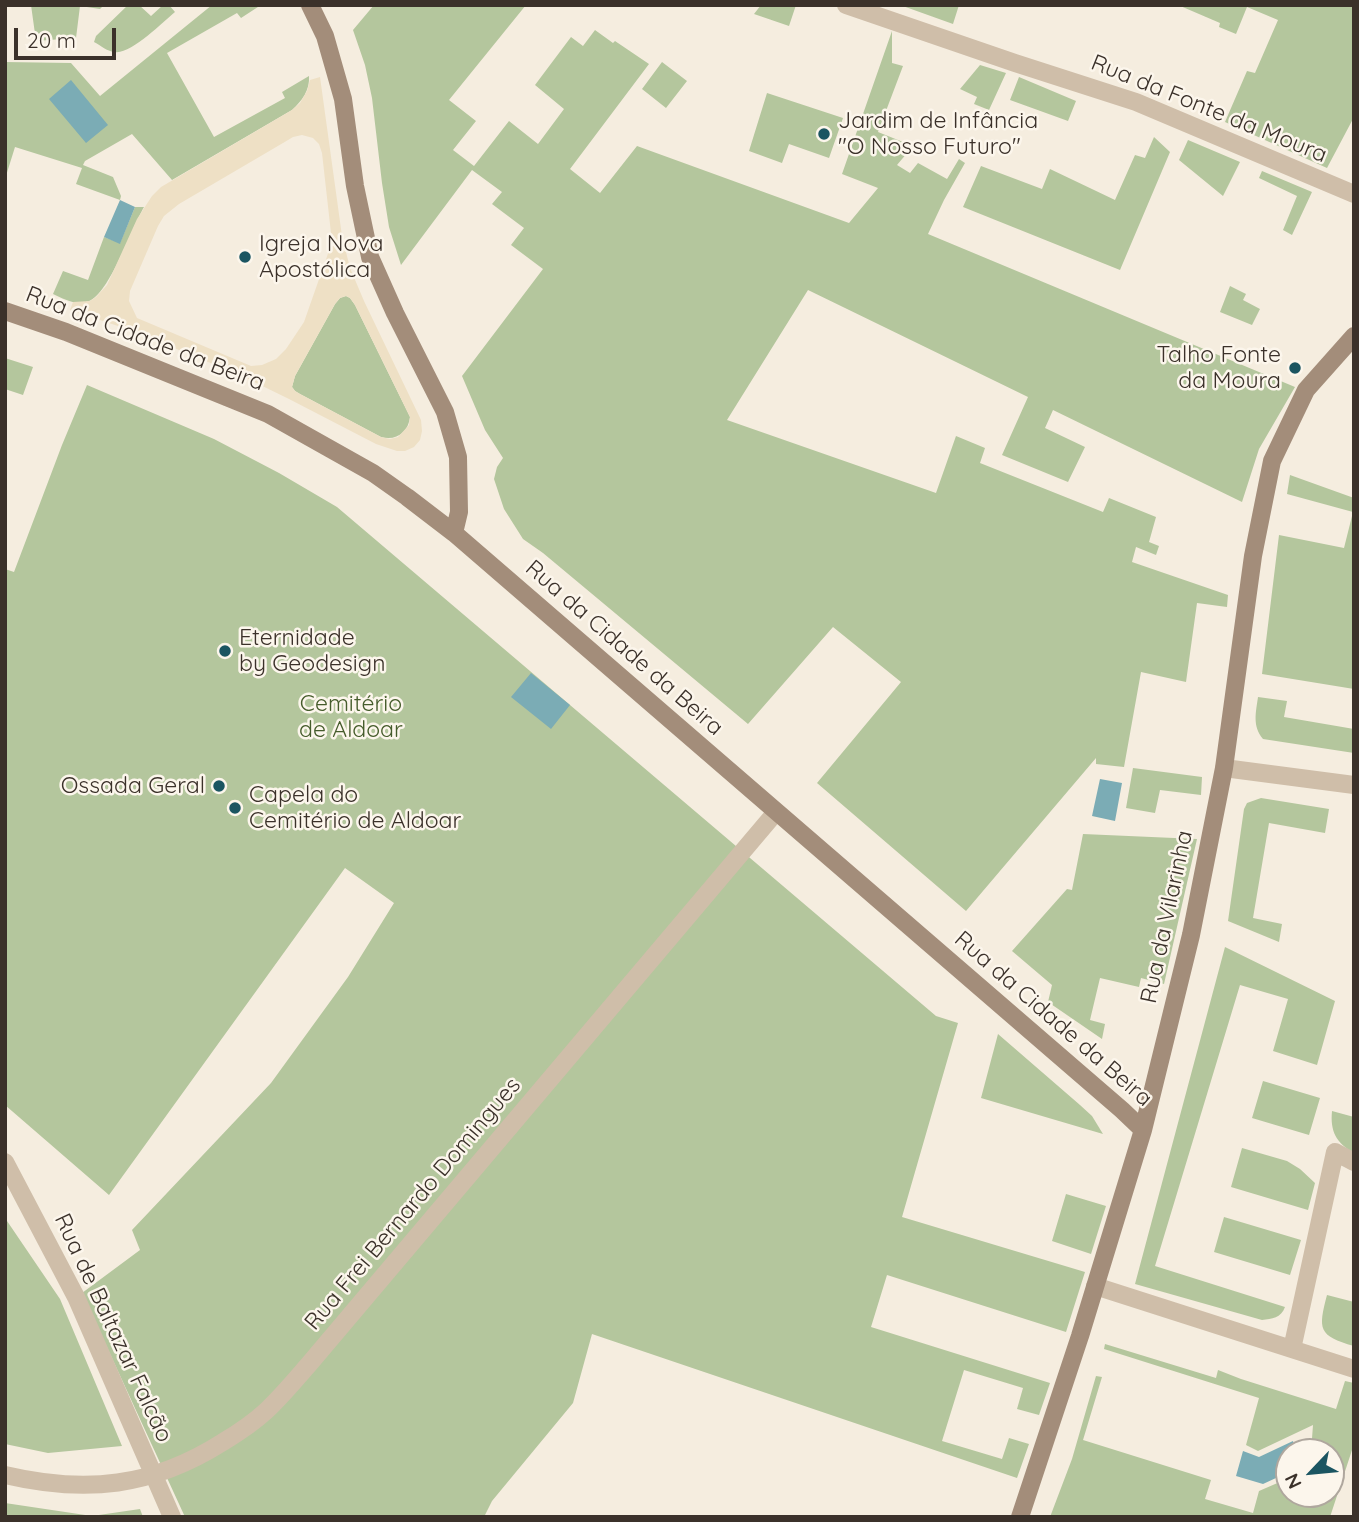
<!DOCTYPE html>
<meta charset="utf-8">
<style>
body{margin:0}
#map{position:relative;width:1359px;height:1522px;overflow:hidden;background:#f5eddf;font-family:Quicksand,sans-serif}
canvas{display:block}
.frame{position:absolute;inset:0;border:7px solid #3b312a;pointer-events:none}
.north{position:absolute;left:1275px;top:1438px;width:70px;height:70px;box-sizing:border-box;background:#fcf6ec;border:2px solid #afa79e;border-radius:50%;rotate:244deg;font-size:19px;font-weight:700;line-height:28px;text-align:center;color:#3b312a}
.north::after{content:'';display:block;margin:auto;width:24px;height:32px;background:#1b5561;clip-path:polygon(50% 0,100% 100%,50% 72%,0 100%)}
.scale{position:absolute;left:14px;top:28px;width:102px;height:32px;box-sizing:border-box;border:4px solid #3b312a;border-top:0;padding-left:9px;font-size:21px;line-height:24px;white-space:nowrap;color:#3b312a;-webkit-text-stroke:5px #fcf6ec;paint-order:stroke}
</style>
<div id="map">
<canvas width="1359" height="1522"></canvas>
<div class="frame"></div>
<div class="north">N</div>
<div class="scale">20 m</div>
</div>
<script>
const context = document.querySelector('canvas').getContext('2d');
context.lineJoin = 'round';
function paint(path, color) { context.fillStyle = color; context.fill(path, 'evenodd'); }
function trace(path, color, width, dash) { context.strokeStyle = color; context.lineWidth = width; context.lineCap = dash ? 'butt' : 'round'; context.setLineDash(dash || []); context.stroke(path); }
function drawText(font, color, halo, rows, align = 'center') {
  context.font = font + ' Quicksand,sans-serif'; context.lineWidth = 5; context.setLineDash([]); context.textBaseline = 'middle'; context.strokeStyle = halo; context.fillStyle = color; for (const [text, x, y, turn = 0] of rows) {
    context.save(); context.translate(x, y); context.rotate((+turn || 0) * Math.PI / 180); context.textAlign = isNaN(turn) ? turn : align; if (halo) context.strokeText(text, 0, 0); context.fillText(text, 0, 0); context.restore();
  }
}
const green = new Path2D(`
 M 31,5 L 104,5 L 100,9 L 80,6 L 76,38 L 36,41 Z
 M 128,5 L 139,5 L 151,16 L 163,5 L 169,5 L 175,12 C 163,22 130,55 115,52 C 108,52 100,45 94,42 L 96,36 Z
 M 212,5 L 261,5 L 241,18 L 237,13 L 167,53 L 214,137 L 285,98 L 282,92 L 309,76 C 310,90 302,101 292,110 L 172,180 L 132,134 L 85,161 L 83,165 L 113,177 L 121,196 L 120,200 L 76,184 L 82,168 L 15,147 L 5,179 L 5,62 L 71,63 L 100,96 Z
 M 374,5 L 526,5 L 449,100 L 476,121 L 453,150 L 474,166 L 509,121 L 538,144 L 564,109 L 535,85 L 571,37 L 583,46 L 595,30 L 613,43 L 615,41 L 649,64 L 570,169 L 600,193 L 637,146 L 849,223 L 878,188 L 842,174 L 892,31 L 892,63 L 903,66 L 878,132 L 913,146 L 897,165 L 910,173 L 918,163 L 947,179 L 959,159 L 965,163 L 944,200 L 928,234 L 1295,387 L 1259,449 L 1242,502 L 1053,410 L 1045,428 L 1085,447 L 1068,482 L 1002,455 L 1028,397 L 808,290 L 727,420 L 936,493 L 956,436 L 985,448 L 980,463 L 1103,512 L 1109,498 L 1156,517 L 1149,542 L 1159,546 L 1156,555 L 1136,547 L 1132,562 L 1228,595 L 1227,607 L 1197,603 L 1186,682 L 1141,672 L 1124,767 L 1096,764 L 1096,758 L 966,911 L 817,783 L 901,682 L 833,627 L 748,724 L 543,553 L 523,539 L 504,509 L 494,479 L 497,467 L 503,458 L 485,430 L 462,376 L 543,269 L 511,245 L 524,228 L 492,204 L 502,192 L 472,170 L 401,265 L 389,227 L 382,183 L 372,98 L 365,65 L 353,30 Z
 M 761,5 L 796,5 L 789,26 L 754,14 Z
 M 900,5 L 959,5 L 953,24 Z
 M 1178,5 L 1354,5 L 1354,117 L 1327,168 L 1225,122 L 1247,71 L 1255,73 L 1278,20 L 1247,7 L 1236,34 L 1219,27 L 1220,23 Z
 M 662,62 L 687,81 L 666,108 L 642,89 Z
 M 980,65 L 1006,73 L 989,110 L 974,104 L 977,97 L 960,89 Z
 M 1019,77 L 1076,101 L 1068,121 L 1010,100 Z
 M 767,93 L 843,118 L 829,158 L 789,144 L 782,163 L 749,151 Z
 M 1154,137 L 1170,152 L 1120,270 L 963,207 L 981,166 L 1042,189 L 1050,169 L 1115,200 L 1135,155 L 1145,158 Z
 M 1188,140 L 1240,162 L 1223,196 L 1179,160 Z
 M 1262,171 L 1312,192 L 1292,235 L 1283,230 L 1297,196 L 1259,178 Z
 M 135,207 L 144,207 C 132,228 109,294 89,301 C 76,306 64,299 53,294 L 63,271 L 88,280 L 104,237 L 120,243 Z
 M 1230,286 L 1246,294 L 1243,300 L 1260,309 L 1252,325 L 1220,312 Z
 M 346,296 L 350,298 L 355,305 L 410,417 C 408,433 396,441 381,437 L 300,394 L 295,391 L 292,387 L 295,376 L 335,304 L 340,298 Z
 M 5,358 L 33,367 L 23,395 L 5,389 Z
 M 87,385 L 214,439 L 279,473 L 337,507 L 936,1016 L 958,1023 L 902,1217 L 1085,1272 L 1066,1332 L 887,1275 L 871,1327 L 1050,1383 L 1039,1415 L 1017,1409 L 1023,1388 L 964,1370 L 942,1441 L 1002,1459 L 1009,1438 L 1029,1444 L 1017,1478 L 592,1334 L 573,1403 L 492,1501 L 484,1517 L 185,1517 L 82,1293 L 140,1250 L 132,1230 L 271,1083 L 348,977 L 394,903 L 345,868 L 109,1195 L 5,1105 L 5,569 L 14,572 L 62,445 Z
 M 1290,475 L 1354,498 L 1354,689 L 1262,674 L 1279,535 L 1344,548 L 1353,512 L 1287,494 Z
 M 1258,697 L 1287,701 L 1284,717 L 1354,729 L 1354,753 L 1263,739 C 1252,726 1256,712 1258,697 Z
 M 1133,768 L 1202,777 L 1201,795 L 1160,790 L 1155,813 L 1126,808 Z
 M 1261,798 L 1329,809 L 1325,833 L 1269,823 L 1253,918 L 1282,924 L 1279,942 L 1228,921 L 1244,809 L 1247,803 Z
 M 1083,834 L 1197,839 L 1164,984 L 1141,978 L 1139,987 L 1100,978 L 1090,1020 L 1105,1024 L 1102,1039 L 1048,1002 L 1052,985 L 1012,951 L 1067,889 L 1072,890 Z
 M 1225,947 L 1335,1001 L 1317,1065 L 1273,1051 L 1288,999 L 1240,985 L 1155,1266 L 1285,1307 C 1281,1318 1272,1319 1262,1320 L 1135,1284 Z
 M 998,1034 L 1080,1105 L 1092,1116 L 1103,1134 L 981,1098 Z
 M 1263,1081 L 1320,1098 L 1309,1135 L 1252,1118 Z
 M 1332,1111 L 1354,1117 L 1354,1153 C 1336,1143 1330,1131 1332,1111 Z
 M 1242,1148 L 1287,1161 L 1300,1169 L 1315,1183 L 1308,1210 L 1231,1187 Z
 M 1066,1194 L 1106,1206 L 1091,1254 L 1052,1241 Z
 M 1224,1217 L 1301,1240 L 1290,1275 L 1214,1252 Z
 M 5,1218 L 60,1299 L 122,1446 L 48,1453 L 5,1444 Z
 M 1327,1295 L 1354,1302 L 1354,1346 C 1318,1336 1318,1329 1327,1295 Z
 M 1105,1344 L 1216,1378 L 1218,1370 L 1241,1379 L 1336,1409 L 1345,1381 L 1354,1383 L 1354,1444 L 1330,1517 L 1050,1517 L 1072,1459 L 1096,1376 L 1102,1377 L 1083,1440 L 1211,1480 L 1205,1499 L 1253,1513 L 1259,1491 L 1289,1478 L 1289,1494 L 1331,1494 L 1331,1452 L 1311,1452 L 1313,1425 L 1258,1451 L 1246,1445 L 1259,1398 L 1104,1349 Z
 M 5,1503 L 92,1516 L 140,1509 L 143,1517 L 5,1517 Z`);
const plaza = new Path2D(`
 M 320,77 L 342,236 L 350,268 L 364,301 L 421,420 L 422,431 L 420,440 L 414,447 L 405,451 L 397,451 L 376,444 L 289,399 L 242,376 L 133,331 L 70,310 L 73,302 L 90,301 L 96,297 L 107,285 L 137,219 L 152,196 L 161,187 L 292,110 L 300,103 L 307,91 L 310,80 ZM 302,135 L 313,138 L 319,144 L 322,153 L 331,233 L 331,245 L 304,322 L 286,349 L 276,359 L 262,365 L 251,366 L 137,318 L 129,301 L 130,291 L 158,226 L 164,216 L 179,204 L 283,143 L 293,137 ZM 346,296 L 350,298 L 355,305 L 410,417 L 409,425 L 398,437 L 390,439 L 381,437 L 300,394 L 295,391 L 292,387 L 295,376 L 335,304 L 340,298 Z`);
const water = new Path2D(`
 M 71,80 L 108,125 L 86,143 L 49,99 Z
 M 120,200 L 135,207 L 120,244 L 104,237 Z
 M 531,673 L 570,705 L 551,729 L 511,697 Z
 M 1100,779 L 1122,783 L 1115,821 L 1092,816 Z
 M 1293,1441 L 1296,1452 L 1289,1452 L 1289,1472 L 1263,1484 L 1236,1476 L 1243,1451 L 1259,1457 Z`);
const street = new Path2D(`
 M 846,5 L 1015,63 L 1136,102 L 1354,194
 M 1224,768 L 1354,785
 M 5,1162 L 76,1297 L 172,1517
 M 1095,1286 L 1354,1369
 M 1292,1349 L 1335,1152 L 1354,1162
 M 5,1475 C 86,1494 152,1487 223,1442 C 238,1433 253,1423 266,1411 C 282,1396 296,1379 310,1363 L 776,812`);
const secondary = new Path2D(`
 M 310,5 L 325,36 L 343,99 L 355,186 L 370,257 L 395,313 L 445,412 L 458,457 L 459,512 L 454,533
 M 5,311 L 66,332 L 268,414 L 373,473 L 407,497 L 454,533 L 1122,1110 L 1143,1130
 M 1020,1517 L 1080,1336 L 1143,1130 L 1191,935 L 1224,768 L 1253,556 L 1272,461 L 1306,390 L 1354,336`);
const markers = [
 [824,134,7,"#1b5561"],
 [245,257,7,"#1b5561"],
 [1295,368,7,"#1b5561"],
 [225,651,7,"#1b5561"],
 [219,786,7,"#1b5561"],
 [235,808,7,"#1b5561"]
];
const streetNames = [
 ["Rua da Fonte da Moura",1209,109,22],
 ["Rua da Cidade da Beira",145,339,21],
 ["Rua da Cidade da Beira",624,648,41],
 ["Rua da Vilarinha",1167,917,-78],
 ["Rua da Cidade da Beira",1053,1019,41],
 ["Rua Frei Bernardo Domingues",413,1204,-50],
 ["Rua de Baltazar Falcão",113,1328,65]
];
const poiNames = [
 ["Jardim de Infância",838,121],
 ["\"O Nosso Futuro\"",838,147],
 ["Igreja Nova",259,244],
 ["Apostólica",259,270],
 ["Talho Fonte",1281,355,"right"],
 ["da Moura",1281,381,"right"],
 ["Eternidade",239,638],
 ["by Geodesign",239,664],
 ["Ossada Geral",205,786,"right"],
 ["Capela do",249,795],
 ["Cemitério de Aldoar",249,821]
];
const parkNames = [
 ["Cemitério",351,704],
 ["de Aldoar",351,730]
];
paint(green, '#b4c69d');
paint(plaza, '#eee0c5');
paint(water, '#7bacb5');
trace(street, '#cfbea9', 18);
trace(secondary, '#a38d7a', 18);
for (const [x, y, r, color] of markers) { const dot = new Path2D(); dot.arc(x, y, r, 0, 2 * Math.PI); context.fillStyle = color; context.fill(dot); trace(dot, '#fcf6ec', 2.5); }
drawText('23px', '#3b312a', '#fcf6ec', streetNames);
drawText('23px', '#3b312a', '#fcf6ec', poiNames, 'left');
drawText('23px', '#455c2b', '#fcf6ec', parkNames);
</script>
